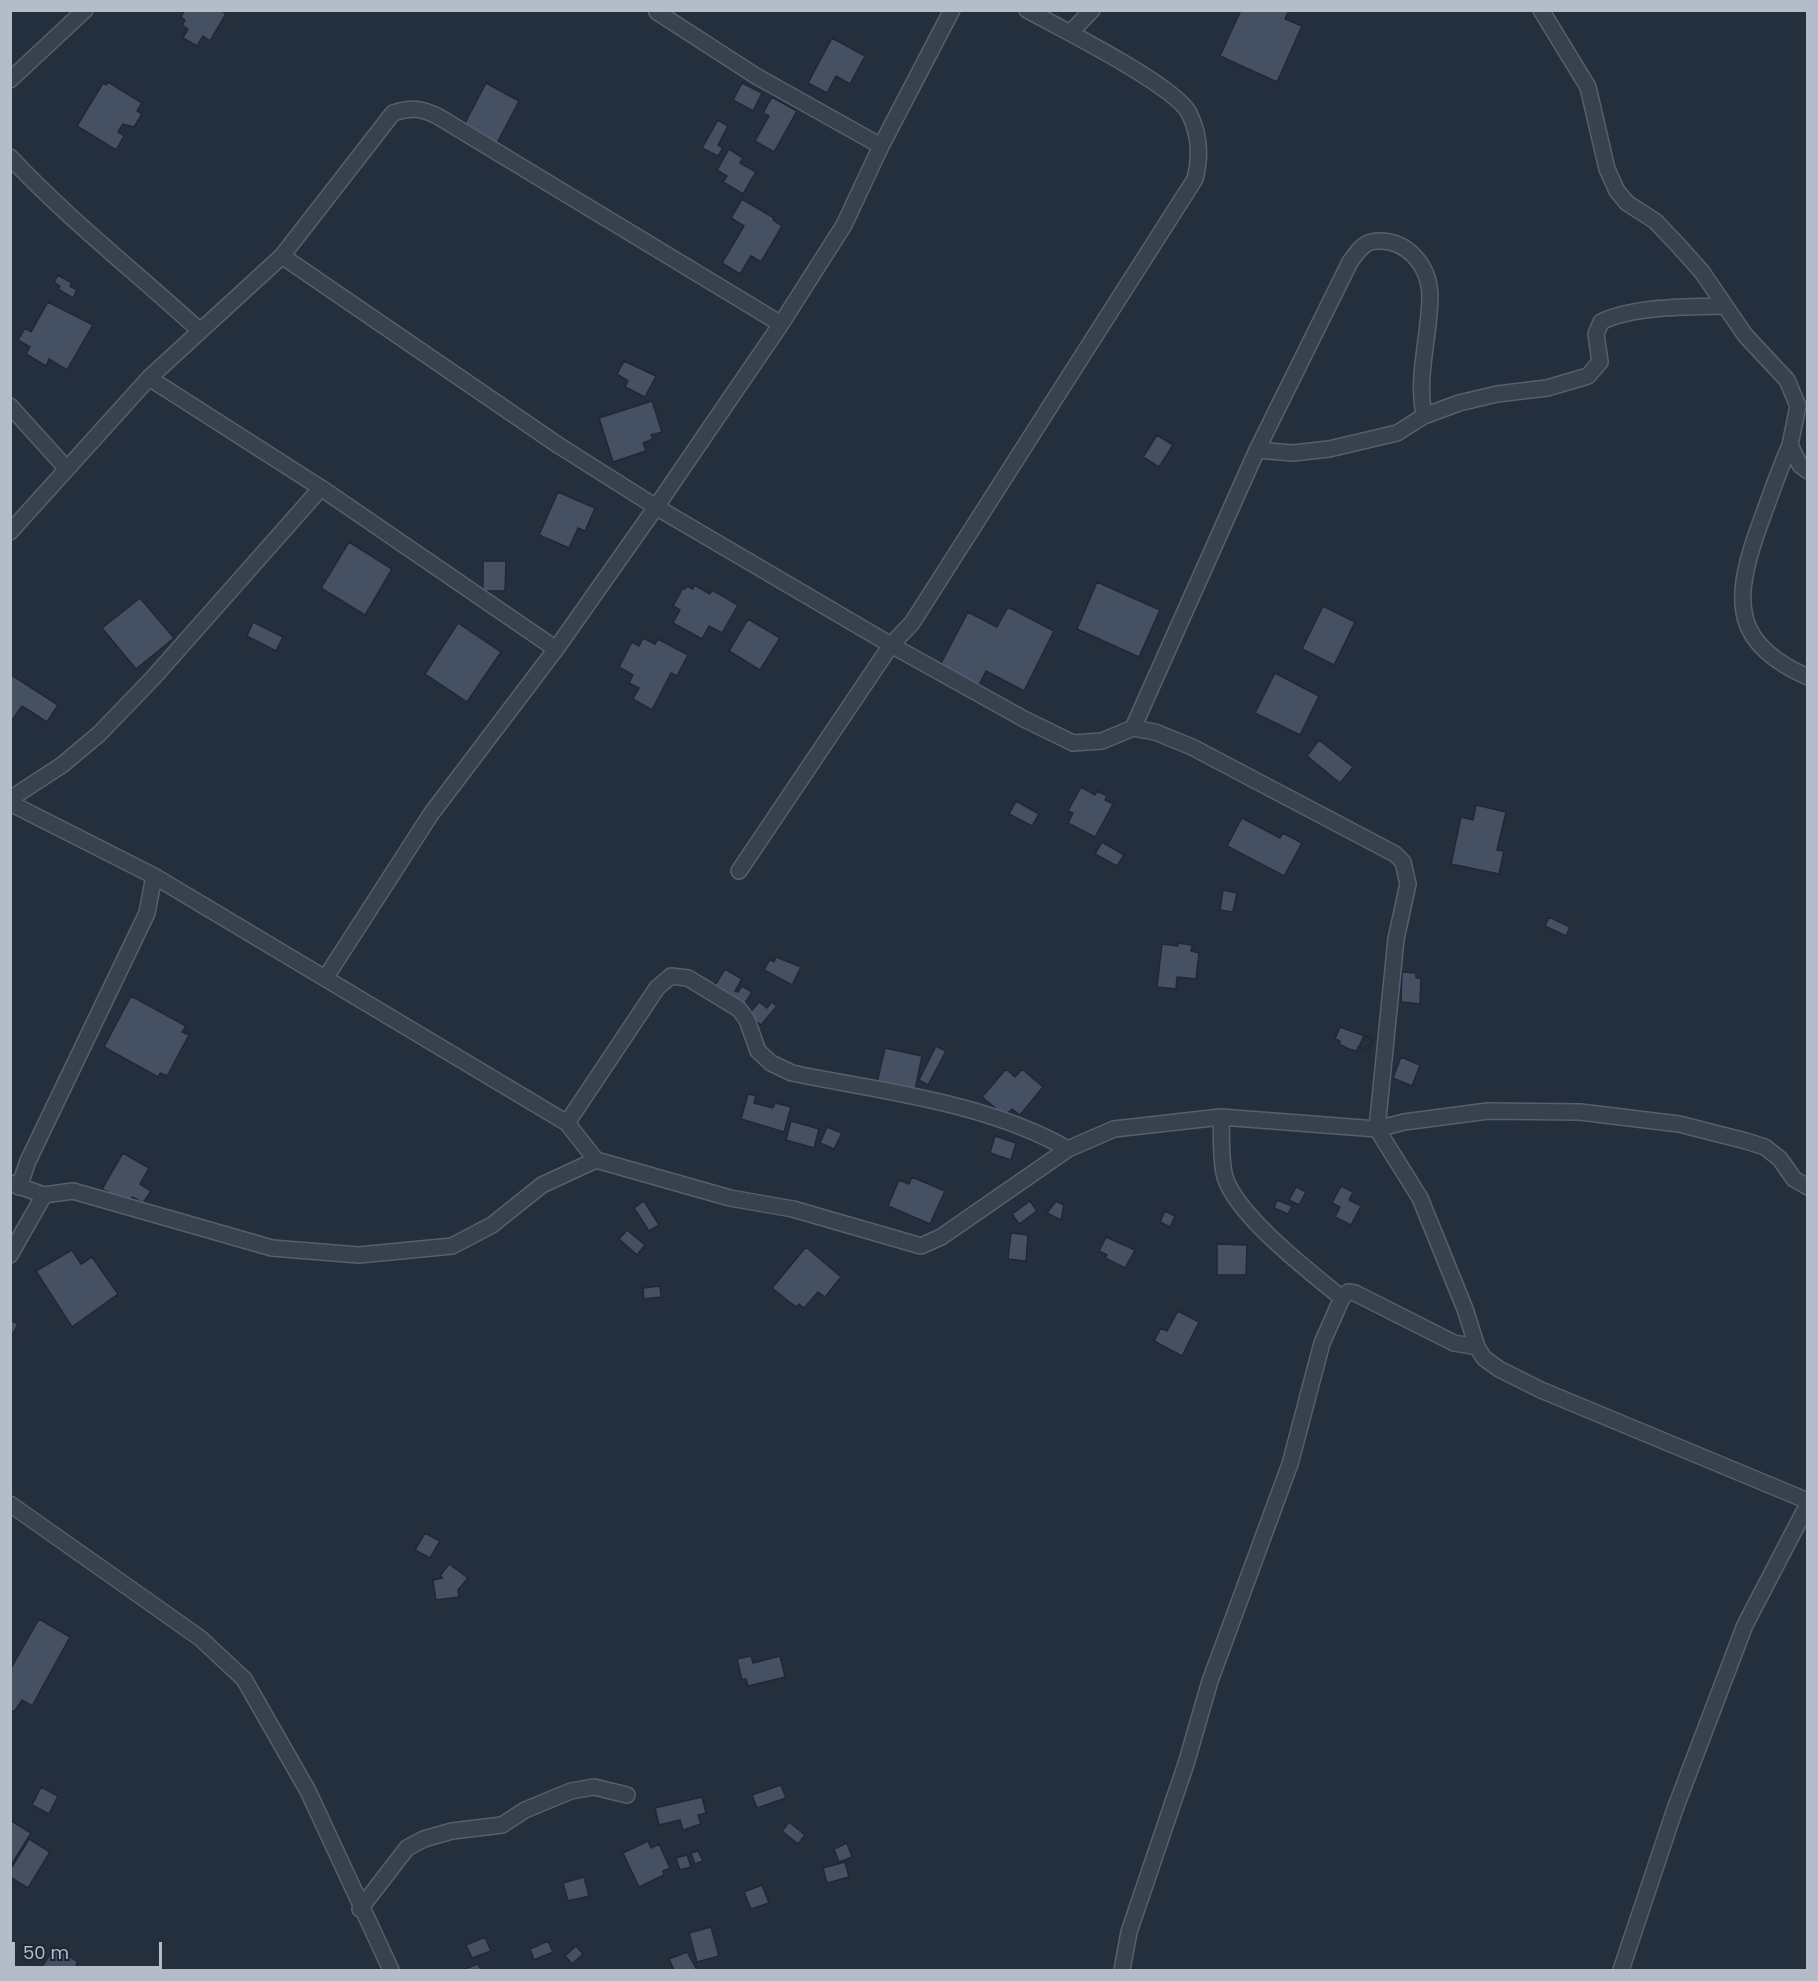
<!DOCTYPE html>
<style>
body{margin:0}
#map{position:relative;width:1818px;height:1981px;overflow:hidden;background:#242f3e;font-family:Poppins,sans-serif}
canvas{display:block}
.frame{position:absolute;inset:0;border:12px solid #b4bcc9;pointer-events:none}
.scale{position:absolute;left:12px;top:1942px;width:150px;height:27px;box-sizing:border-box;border:3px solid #b4bcc9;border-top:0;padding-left:8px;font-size:18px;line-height:21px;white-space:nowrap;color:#b4bcc9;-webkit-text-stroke:4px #1d2633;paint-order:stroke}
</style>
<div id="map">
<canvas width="1818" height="1981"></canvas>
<div class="frame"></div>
<div class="scale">50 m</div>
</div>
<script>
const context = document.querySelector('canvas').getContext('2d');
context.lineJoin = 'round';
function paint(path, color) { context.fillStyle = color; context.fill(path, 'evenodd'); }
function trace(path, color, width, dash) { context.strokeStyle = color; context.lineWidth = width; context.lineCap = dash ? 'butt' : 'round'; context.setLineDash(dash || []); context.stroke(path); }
const building = new Path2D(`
 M 185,10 L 220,10 L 226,14 L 210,41 L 203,36 L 197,46 L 183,38 L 188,29 L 182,25 L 185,20 L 181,17 Z
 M 1241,10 L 1289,10 L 1285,19 L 1302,26 L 1277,82 L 1220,56 Z
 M 832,38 L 865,56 L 850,84 L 836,76 L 827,93 L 808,83 Z
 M 108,82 L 142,103 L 137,111 L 142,114 L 134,127 L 123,124 L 118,132 L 124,136 L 116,150 L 77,126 L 103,83 L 106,85 Z
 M 486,83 L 519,101 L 497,143 L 464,125 Z
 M 742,83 L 762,93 L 753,111 L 733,100 Z
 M 772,97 L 797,111 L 774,152 L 755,141 L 769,116 L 763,113 Z
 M 718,120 L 728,126 L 718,145 L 723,148 L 718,156 L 702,148 Z
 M 729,149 L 743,158 L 740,163 L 756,172 L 743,194 L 723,182 L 727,176 L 717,170 Z
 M 742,199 L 774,218 L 773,220 L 782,226 L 761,262 L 751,256 L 740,274 L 722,263 L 744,226 L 731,218 Z
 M 58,275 L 72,283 L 70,286 L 77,290 L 73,298 L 58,289 L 60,286 L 54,282 Z
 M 48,302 L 93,325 L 67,370 L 49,359 L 46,366 L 26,354 L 30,347 L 18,340 L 25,328 L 31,332 Z
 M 624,361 L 656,376 L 645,397 L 625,387 L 628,381 L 617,374 Z
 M 652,401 L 662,432 L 651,435 L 653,439 L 643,443 L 646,451 L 613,462 L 599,418 Z
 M 1157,435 L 1173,445 L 1159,467 L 1143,457 Z
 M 558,492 L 595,508 L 585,531 L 578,528 L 569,548 L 539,535 Z
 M 349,542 L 392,569 L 365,615 L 321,588 Z
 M 483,561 L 506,561 L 505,591 L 483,591 Z
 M 1097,582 L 1160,610 L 1139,657 L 1077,629 Z
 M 694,585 L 710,594 L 712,590 L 738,605 L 722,633 L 709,626 L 702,639 L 673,623 L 680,610 L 673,606 L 683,588 L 685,589 L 687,586 L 693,589 Z
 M 140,598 L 174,638 L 136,669 L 102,628 Z
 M 1323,606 L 1355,622 L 1334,665 L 1302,649 Z
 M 1008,607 L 1054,631 L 1024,691 L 986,671 L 977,689 L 938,669 L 968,612 L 997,627 Z
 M 748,619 L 780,638 L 760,670 L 729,651 Z
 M 253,622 L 283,637 L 276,651 L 247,636 Z
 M 458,623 L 501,652 L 467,702 L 425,674 Z
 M 643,638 L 655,644 L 658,639 L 688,655 L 677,676 L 671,673 L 652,710 L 633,699 L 639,688 L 629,683 L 633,675 L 619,667 L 632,642 L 639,646 Z
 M 1275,673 L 1319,696 L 1300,735 L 1255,713 Z
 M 10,674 L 58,705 L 47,722 L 22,706 L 10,723 Z
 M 1319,740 L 1353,767 L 1340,783 L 1307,756 Z
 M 1081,787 L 1095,795 L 1097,791 L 1107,796 L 1105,800 L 1113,804 L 1095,837 L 1068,823 L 1073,813 L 1068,811 Z
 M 1016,801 L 1039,814 L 1032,826 L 1009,814 Z
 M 1476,805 L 1506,812 L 1497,850 L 1504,851 L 1499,874 L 1451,864 L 1461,817 L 1473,820 Z
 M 1242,818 L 1280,838 L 1283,833 L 1302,843 L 1284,876 L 1227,846 Z
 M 1102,842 L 1124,855 L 1117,866 L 1095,854 Z
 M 1223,890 L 1237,893 L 1233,912 L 1220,910 Z
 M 1549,917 L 1570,927 L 1566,936 L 1545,926 Z
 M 1178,943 L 1192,945 L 1191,951 L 1199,953 L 1196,979 L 1177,977 L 1176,989 L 1157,987 L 1162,944 L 1178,946 Z
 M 776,957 L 801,967 L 792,985 L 764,970 L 770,959 L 774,962 Z
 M 725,969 L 742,979 L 735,991 L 738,992 L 742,986 L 752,992 L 742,1008 L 712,990 Z
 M 1402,972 L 1416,973 L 1416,978 L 1421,978 L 1420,1004 L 1401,1002 Z
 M 131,996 L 186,1026 L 182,1032 L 189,1035 L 167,1076 L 160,1073 L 158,1077 L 104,1047 Z
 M 759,1002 L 767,1008 L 771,1002 L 777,1006 L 761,1025 L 748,1015 Z
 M 1340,1027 L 1373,1039 L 1367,1051 L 1358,1047 L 1357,1051 L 1349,1049 L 1339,1044 L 1340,1041 L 1335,1039 Z
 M 1364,1035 L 1373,1039 L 1368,1051 L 1359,1047 Z
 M 936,1046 L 946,1051 L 928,1085 L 919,1080 Z
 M 885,1048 L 922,1056 L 914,1095 L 876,1087 Z
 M 1401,1057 L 1420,1065 L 1412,1086 L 1393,1078 Z
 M 1006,1069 L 1015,1077 L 1022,1069 L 1043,1087 L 1020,1115 L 1012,1109 L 1005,1116 L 982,1097 Z
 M 748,1094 L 756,1096 L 754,1103 L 773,1108 L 775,1103 L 791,1107 L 784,1132 L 741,1119 Z
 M 791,1121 L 819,1129 L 814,1148 L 786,1140 Z
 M 827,1127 L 842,1133 L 834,1149 L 820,1143 Z
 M 995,1136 L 1016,1143 L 1011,1160 L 990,1153 Z
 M 123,1153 L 149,1168 L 140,1184 L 151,1191 L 143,1203 L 132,1197 L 129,1204 L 102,1189 Z
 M 912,1177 L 945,1191 L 930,1224 L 888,1206 L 899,1180 L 909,1184 Z
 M 1341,1186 L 1353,1192 L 1349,1200 L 1361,1206 L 1351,1225 L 1335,1217 L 1340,1207 L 1332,1203 Z
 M 1296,1187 L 1306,1192 L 1299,1205 L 1289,1200 Z
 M 1277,1200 L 1292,1206 L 1288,1214 L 1274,1208 Z
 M 644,1201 L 659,1225 L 649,1231 L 634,1208 Z
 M 1030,1201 L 1037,1211 L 1019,1224 L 1012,1214 Z
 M 1056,1201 L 1064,1205 L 1061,1220 L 1047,1213 Z
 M 1165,1211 L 1175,1216 L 1170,1227 L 1160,1222 Z
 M 627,1230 L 645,1245 L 637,1255 L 619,1239 Z
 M 1011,1233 L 1028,1235 L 1026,1261 L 1008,1259 Z
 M 1106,1237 L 1135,1250 L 1125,1268 L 1105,1258 L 1107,1255 L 1099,1251 Z
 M 1217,1244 L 1247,1245 L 1246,1275 L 1217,1275 Z
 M 806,1247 L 841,1277 L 825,1297 L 818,1292 L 804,1308 L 799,1304 L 796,1307 L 772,1288 Z
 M 72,1250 L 81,1264 L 92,1257 L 118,1294 L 72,1327 L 36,1271 Z
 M 660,1286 L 661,1297 L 644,1299 L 643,1288 Z
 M 1178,1311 L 1199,1322 L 1182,1356 L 1154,1341 L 1161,1328 L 1167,1331 Z
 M 10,1320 L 18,1324 L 10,1339 Z
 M 425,1533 L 440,1541 L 430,1558 L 415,1550 Z
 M 449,1564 L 468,1578 L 458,1590 L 459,1597 L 436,1600 L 433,1580 L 443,1578 L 440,1576 Z
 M 39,1619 L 70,1637 L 32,1706 L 22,1700 L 14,1712 L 10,1709 L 10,1670 Z
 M 751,1656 L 753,1663 L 780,1656 L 785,1677 L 748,1686 L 746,1679 L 742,1680 L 737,1659 Z
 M 781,1785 L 786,1798 L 757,1808 L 752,1795 Z
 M 41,1787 L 58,1796 L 49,1814 L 32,1805 Z
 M 702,1797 L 706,1813 L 698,1815 L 701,1824 L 683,1830 L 680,1820 L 659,1825 L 655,1808 Z
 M 10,1820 L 31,1833 L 10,1867 Z
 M 789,1822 L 805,1835 L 798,1844 L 782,1831 Z
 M 29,1839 L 50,1852 L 28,1888 L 10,1877 L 10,1870 Z
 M 648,1841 L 651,1848 L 659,1844 L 670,1868 L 663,1871 L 664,1875 L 639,1887 L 623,1853 Z
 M 847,1843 L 852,1857 L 839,1862 L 834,1849 Z
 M 698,1851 L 703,1861 L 695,1864 L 691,1853 Z
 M 687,1855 L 691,1867 L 680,1870 L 676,1858 Z
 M 845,1862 L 849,1877 L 827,1883 L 823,1868 Z
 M 584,1877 L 589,1896 L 568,1901 L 563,1883 Z
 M 762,1885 L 769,1903 L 751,1909 L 744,1892 Z
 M 711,1927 L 719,1956 L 697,1962 L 689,1933 Z
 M 485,1937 L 491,1951 L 472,1958 L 466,1945 Z
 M 548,1941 L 553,1952 L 534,1960 L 530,1949 Z
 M 576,1946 L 583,1954 L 572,1964 L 565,1956 Z
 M 55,1947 L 78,1962 L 76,1965 L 84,1970 L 45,1970 L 41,1968 Z
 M 687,1952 L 697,1970 L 702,1970 L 674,1970 L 669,1959 Z
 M 478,1964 L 481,1970 L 462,1970 Z`);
const street = new Path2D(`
 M 1541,10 L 1588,87 L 1607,169 L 1617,191 L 1627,203 L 1655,221 L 1677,244 L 1702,272 L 1745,335 L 1787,380 L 1798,406 L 1790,445 L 1800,465 L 1808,471
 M 657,12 L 756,76 L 881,146
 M 1070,33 L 1092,10
 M 10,80 L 85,10
 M 10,157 C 69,220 137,273 200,331
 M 282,256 L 558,445 L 656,507 L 891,645 L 1024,719 L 1073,743 L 1102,741 L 1133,728 L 1155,732 L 1192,747 L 1395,854 L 1403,862 L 1408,884 L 1396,939 L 1377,1129 L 1420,1198 L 1465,1309 L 1477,1347 L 1484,1358 L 1499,1369 L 1541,1390 L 1808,1501
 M 149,378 L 321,488 L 556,649
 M 10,406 L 67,469
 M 1790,445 C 1777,475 1767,505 1756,535 C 1733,603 1734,645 1808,677
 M 1257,450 L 1293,453 L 1329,449 L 1397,433 L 1424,416 L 1459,403 L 1497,394 L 1547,388 L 1588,376 L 1600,362 L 1596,334 L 1601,322 C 1633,306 1688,307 1723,306
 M 10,532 L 149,378 L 282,256 L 393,113 C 412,107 422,108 439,117 L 781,324
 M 1133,728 L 1257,450 L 1350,262 C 1358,251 1364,241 1378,241 C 1408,240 1429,266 1430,295 C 1430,336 1416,374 1424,416
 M 10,799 L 62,765 L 99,734 L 153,678 L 321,488
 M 10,803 L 154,876 L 567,1123 L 596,1160
 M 739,871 L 891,645 L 912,623 L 1195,179 C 1201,156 1200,135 1189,113 C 1174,85 1060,28 1027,10
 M 326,977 L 431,814 L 556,649 L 656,507 L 781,324 L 844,225 L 881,146 L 952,10
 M 1221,1117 C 1222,1136 1220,1159 1225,1177 C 1237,1216 1310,1272 1342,1298
 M 567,1123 L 657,988 L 671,976 L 688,978 L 739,1009 L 747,1020 L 758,1051 L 771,1063 L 792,1073 C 884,1092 985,1102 1068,1149
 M 10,1183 L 44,1195 L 73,1191 L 272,1248 L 359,1255 L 452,1246 L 492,1225 L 542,1185 L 596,1160 L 730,1198 L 793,1209 L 921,1246 L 941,1237 L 1068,1149 L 1114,1129 L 1221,1117 L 1377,1129 L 1404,1122 L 1488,1111 L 1580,1112 L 1679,1124 L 1746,1141 L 1765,1147 L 1780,1159 L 1794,1179 L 1808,1187
 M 19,1187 L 28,1161 L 147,913 L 154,876
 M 10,1255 L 44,1195
 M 10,1504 L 200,1638 L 244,1679 L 308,1791 L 391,1970
 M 360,1909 L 407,1848 L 424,1839 L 452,1831 L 502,1825 L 525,1810 L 571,1791 L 594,1787 L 627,1795
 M 1122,1970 L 1129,1932 L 1186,1764 L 1210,1681 L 1290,1464 L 1322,1343 L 1342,1298 L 1348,1292 L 1355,1293 L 1454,1343 L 1477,1347
 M 1621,1970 L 1675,1809 L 1745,1625 L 1808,1504`);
paint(building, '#455162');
trace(building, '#1f2835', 1.5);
trace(street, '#565f6c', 18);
trace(street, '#38414e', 15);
</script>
